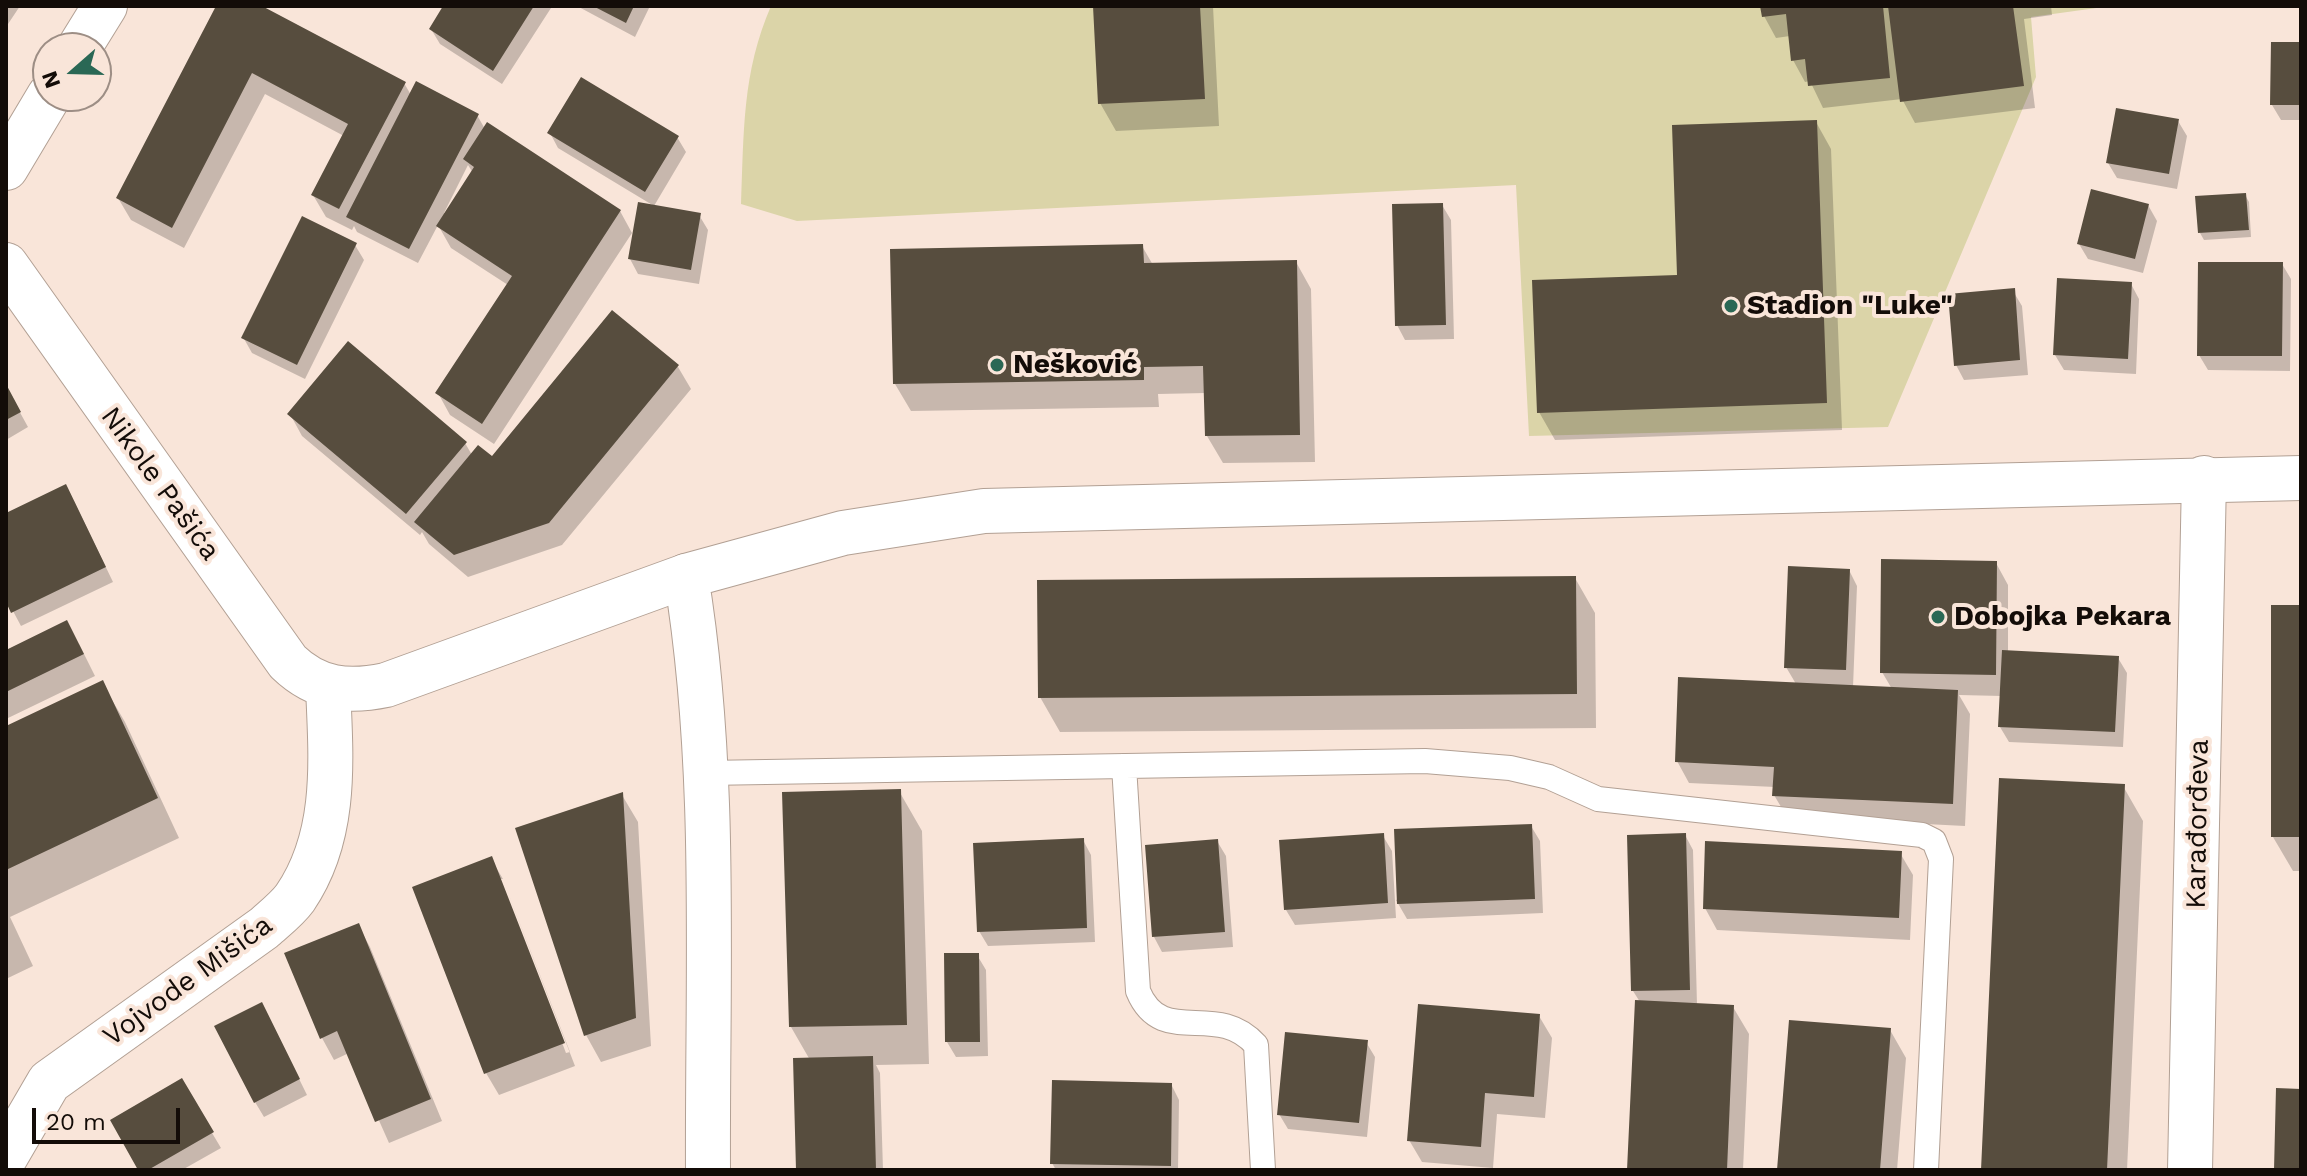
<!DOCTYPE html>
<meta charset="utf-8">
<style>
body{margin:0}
#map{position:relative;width:2307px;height:1176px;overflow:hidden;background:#f9e5d9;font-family:"Work Sans",sans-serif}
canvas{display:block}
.frame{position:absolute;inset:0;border:8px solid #130c08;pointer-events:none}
.north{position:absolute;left:32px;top:32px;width:80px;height:80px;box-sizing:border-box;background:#f9e5d9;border:2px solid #9d8e85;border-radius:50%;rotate:250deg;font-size:22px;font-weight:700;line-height:32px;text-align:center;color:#130c08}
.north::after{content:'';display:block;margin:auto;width:28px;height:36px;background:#2a6855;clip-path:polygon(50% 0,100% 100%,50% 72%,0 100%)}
.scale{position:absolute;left:32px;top:1108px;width:148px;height:36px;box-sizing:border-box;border:4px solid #130c08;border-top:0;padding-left:10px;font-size:24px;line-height:28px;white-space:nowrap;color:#130c08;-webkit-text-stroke:6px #f9e5d9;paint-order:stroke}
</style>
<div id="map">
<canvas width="2307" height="1176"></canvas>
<div class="frame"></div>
<div class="north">N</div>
<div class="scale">20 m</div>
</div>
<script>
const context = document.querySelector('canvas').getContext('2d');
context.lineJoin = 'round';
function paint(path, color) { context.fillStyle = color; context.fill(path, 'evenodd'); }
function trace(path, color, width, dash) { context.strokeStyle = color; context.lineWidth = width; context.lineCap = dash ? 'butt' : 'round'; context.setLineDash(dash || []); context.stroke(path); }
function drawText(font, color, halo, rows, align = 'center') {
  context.font = font + ' "Work Sans",sans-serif'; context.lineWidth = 8; context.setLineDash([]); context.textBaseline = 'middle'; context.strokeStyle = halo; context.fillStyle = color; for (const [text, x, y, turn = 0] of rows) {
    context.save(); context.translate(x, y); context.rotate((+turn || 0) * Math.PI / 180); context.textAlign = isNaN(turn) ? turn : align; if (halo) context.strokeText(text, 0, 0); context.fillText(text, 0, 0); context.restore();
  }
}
const green = new Path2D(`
 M 771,6 L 2111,6 L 2031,17 L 2036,77 L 1888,427 L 1529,436 L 1516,185 L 797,221 L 741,204 C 744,132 742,73 771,6 Z`);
const shadow = new Path2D(`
 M 6,6 L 20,6 L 6,27 Z
 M 218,6 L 258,6 L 404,83 L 411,95 L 477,115 L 485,129 L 620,211 L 632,233 L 494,444 L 450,415 L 438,393 L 508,285 L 451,248 L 438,225 L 418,263 L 357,232 L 354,226 L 352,230 L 326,217 L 313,195 L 344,136 L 265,94 L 184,248 L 131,220 L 118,198 ZM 468,165 L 473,173 L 446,214 L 444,213 Z
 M 446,6 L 549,6 L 551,8 L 502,84 L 440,44 L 431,29 Z
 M 577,6 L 650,6 L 635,37 Z
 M 1095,6 L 1213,6 L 1219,126 L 1116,131 L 1100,103 Z
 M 1762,6 L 2051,6 L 2052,15 L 2024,19 L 2035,108 L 1915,123 L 1902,99 L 1823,108 L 1810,81 L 1805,82 L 1793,60 L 1790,36 L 1776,38 L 1764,16 Z
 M 2301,44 L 2301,120 L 2281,120 L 2272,105 Z
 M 2178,121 L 2187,136 L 2177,189 L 2117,178 L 2108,163 Z
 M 1816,122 L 1831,149 L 1842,430 L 1555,440 L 1539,412 L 1679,277 Z
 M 550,133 L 677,137 L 686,152 L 654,206 L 558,148 Z
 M 2245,195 L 2249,202 L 2251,237 L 2204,240 L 2200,233 Z
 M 1442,205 L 1451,220 L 1454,339 L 1405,340 L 1397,325 Z
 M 2148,205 L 2157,221 L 2143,273 L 2088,259 L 2079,244 Z
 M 699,215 L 708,230 L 699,284 L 638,274 L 630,259 Z
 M 355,245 L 364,260 L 305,379 L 252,353 L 243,337 Z
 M 1142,246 L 1153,265 L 1296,262 L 1311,289 L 1315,462 L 1223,463 L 1207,436 L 1206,393 L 1158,394 L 1159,407 L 911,411 L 895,384 Z
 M 2282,264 L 2291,279 L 2290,371 L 2208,370 L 2199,355 Z
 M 2131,284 L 2139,299 L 2136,374 L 2064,370 L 2055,355 Z
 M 2013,291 L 2022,306 L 2028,375 L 1964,380 L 1956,365 Z
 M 612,313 L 678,367 L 691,389 L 562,545 L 468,577 L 429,544 L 422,532 L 420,535 L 302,436 L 290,414 L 465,443 L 472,455 L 492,459 Z
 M 6,387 L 28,427 L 6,440 Z
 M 74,501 L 113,582 L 21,626 L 6,598 L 6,515 Z
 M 1996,563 L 2008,585 L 2008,652 L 2118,658 L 2127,673 L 2123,747 L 2009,742 L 2000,727 L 2002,696 L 1959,695 L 1970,714 L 1965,826 L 1787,817 L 1774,795 L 1775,787 L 1689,783 L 1677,761 L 1796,684 L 1786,667 L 1849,570 L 1857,586 L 1853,687 L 1892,689 L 1882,672 Z
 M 1575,578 L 1595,613 L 1596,728 L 1060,732 L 1040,697 Z
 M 2301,607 L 2301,871 L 2293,871 L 2273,837 Z
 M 79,644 L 95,676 L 6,719 L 6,652 Z
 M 102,683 L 125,722 L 179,838 L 10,917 L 33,966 L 6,979 L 6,728 Z
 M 2123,786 L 2143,821 L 2127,1170 L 1983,1170 Z
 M 899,791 L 922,831 L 929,1064 L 876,1065 L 880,1073 L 883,1170 L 798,1170 L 810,1060 L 791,1027 Z
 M 622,795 L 638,822 L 651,1046 L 601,1062 L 586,1035 Z
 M 1531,826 L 1540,841 L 1543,913 L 1407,919 L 1396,900 Z
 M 1685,835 L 1693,850 L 1697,1005 L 1733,1007 L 1749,1034 L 1743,1170 L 1629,1170 L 1640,1002 L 1633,991 Z
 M 1383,836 L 1392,851 L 1396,918 L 1295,925 L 1286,910 L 1281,842 Z
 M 1083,840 L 1091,855 L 1095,942 L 988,946 L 979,931 Z
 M 1217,841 L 1226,856 L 1233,947 L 1162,952 L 1154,937 Z
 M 1900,853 L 1913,875 L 1910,940 L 1717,930 L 1705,908 Z
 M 491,859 L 503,879 L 499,879 L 566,1053 L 570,1052 L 503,880 L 575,1066 L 499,1095 L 486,1073 L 414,889 Z
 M 358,925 L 370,947 L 442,1121 L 389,1143 L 349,1053 L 334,1060 L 322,1038 Z
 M 977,955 L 986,970 L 988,1056 L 956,1057 L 947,1042 Z
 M 1539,1016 L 1552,1038 L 1545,1118 L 1497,1114 L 1493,1168 L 1422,1162 L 1409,1140 Z
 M 270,1020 L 307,1095 L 264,1117 L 255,1102 Z
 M 1890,1030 L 1906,1058 L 1897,1170 L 1779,1170 Z
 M 1366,1042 L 1375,1057 L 1367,1137 L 1288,1129 L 1279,1114 Z
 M 181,1081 L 221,1148 L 182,1170 L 140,1170 Z
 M 1171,1084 L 1179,1100 L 1178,1170 L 1056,1170 L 1052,1163 Z`);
const building = new Path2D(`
 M 216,6 L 262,6 L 406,82 L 339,209 L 311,195 L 348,124 L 252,73 L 172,228 L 116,198 Z
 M 443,6 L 534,6 L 493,71 L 429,29 Z
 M 593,6 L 634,6 L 626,23 Z
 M 1093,6 L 1200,6 L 1205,99 L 1098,104 Z
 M 1760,6 L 1883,6 L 1890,78 L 1808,86 L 1805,59 L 1791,61 L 1786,14 L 1762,17 Z
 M 1888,6 L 2013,6 L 2024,86 L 1900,102 Z
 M 2271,42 L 2301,42 L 2301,105 L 2270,105 Z
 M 581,77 L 679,136 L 645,192 L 547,133 Z
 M 416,81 L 479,114 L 409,249 L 346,217 Z
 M 2116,108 L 2179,119 L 2169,174 L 2106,163 Z
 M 1817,120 L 1827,403 L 1537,413 L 1532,280 L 1677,275 L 1672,125 Z
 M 487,122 L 621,210 L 482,424 L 435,393 L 512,276 L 436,226 L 474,167 L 463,159 Z
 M 2091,189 L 2149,204 L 2135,259 L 2077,244 Z
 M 2246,193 L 2249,230 L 2198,233 L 2195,196 Z
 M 638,202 L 701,213 L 691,270 L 628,259 Z
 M 1443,203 L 1446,325 L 1395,326 L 1392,204 Z
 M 302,216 L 357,243 L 297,365 L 241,338 Z
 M 1143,244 L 1144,263 L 1297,260 L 1300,435 L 1205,436 L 1203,366 L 1144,367 L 1144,380 L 893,384 L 890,249 Z
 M 2198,262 L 2283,262 L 2282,356 L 2197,356 Z
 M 2057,278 L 2132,282 L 2128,359 L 2053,355 Z
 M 2015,288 L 2020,360 L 1954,366 L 1948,294 Z
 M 612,310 L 679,365 L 549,523 L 454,555 L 414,522 L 478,445 L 492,456 Z
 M 348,341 L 467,442 L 406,514 L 287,414 Z
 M 6,384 L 21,412 L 6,420 Z
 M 66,484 L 106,567 L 11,613 L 6,602 L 6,513 Z
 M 1881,559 L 1997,561 L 1996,675 L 1880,673 Z
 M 1788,566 L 1850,569 L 1846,670 L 1784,668 Z
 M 1576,576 L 1577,694 L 1038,698 L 1037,580 Z
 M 2271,605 L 2301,605 L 2301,837 L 2271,837 Z
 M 67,620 L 84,654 L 6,692 L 6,650 Z
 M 2002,650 L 2119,656 L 2115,732 L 1998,727 Z
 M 1678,677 L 1958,690 L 1953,804 L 1772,796 L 1774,767 L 1675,762 Z
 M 103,680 L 158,798 L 6,870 L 6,726 Z
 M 1999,778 L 2125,784 L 2107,1170 L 1981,1170 Z
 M 901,789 L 907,1025 L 789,1027 L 782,792 Z
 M 623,792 L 636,1018 L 584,1036 L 515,828 Z
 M 1532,824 L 1535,899 L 1397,904 L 1394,829 Z
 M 1384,833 L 1388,903 L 1284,910 L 1279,840 Z
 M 1686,833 L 1690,990 L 1631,991 L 1627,835 Z
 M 1084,838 L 1087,928 L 977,932 L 973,843 Z
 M 1218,839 L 1225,932 L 1152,937 L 1145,845 Z
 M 1705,841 L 1902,851 L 1899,918 L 1703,909 Z
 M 492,856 L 565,1043 L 484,1074 L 412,887 Z
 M 359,923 L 431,1099 L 375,1122 L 337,1031 L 320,1039 L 284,953 Z
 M 944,953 L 979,953 L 980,1042 L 945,1042 Z
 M 1635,1000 L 1734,1005 L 1727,1170 L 1627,1170 Z
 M 262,1002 L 300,1079 L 254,1103 L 214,1026 Z
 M 1418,1004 L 1540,1014 L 1534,1097 L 1485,1093 L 1481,1147 L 1407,1141 Z
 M 1789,1020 L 1891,1028 L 1880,1170 L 1777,1170 Z
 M 1285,1032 L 1368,1040 L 1359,1123 L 1277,1115 Z
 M 873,1056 L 876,1170 L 796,1170 L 793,1058 Z
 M 182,1078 L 214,1132 L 148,1170 L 138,1170 L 110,1120 Z
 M 1052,1080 L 1172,1083 L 1171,1166 L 1050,1164 Z
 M 2276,1088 L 2301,1089 L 2301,1170 L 2274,1170 Z`);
const service = new Path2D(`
 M 1124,766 L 1138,991 C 1162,1049 1216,1000 1256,1045 L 1263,1170
 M 706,773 L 1425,761 L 1510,768 L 1549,777 L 1598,799 L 1922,835 L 1934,841 L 1941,859 L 1926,1170`);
const minor = new Path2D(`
 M 79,48 L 105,6
 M 6,168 L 49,96
 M 6,265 L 288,662 C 317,690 348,693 386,685 L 686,576
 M 6,1156 L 49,1082 L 264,928 C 274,919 287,909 295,898 C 338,835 331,759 328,687
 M 2190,1170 L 2204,478`);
const tertiary = new Path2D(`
 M 708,1170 C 707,972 718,771 686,576 L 843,533 L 984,511 L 2301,478`);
const markers = [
 [1731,306,8,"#2a6855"],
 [997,365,8,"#2a6855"],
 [1938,617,8,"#2a6855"]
];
const poiNames = [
 ["Stadion \"Luke\"",1747,306],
 ["Nešković",1013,365],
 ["Dobojka Pekara",1954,617]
];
const streetNames = [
 ["Nikole Pašića",160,484,54],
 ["Karađorđeva",2198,824,-89],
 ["Vojvode Mišića",188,981,-36]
];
paint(green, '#dbd4a8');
paint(shadow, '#0003');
paint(building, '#574d3e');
trace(service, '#b2a094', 26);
trace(minor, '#b2a094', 46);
trace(tertiary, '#b2a094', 46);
trace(service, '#fff', 24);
trace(minor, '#fff', 44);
trace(tertiary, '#fff', 44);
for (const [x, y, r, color] of markers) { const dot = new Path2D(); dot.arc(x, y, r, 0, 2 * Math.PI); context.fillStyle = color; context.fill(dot); trace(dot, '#f9e5d9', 3); }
drawText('bold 28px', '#130c08', '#f9e5d9', poiNames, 'left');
drawText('28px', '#130c08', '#f9e5d9', streetNames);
</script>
